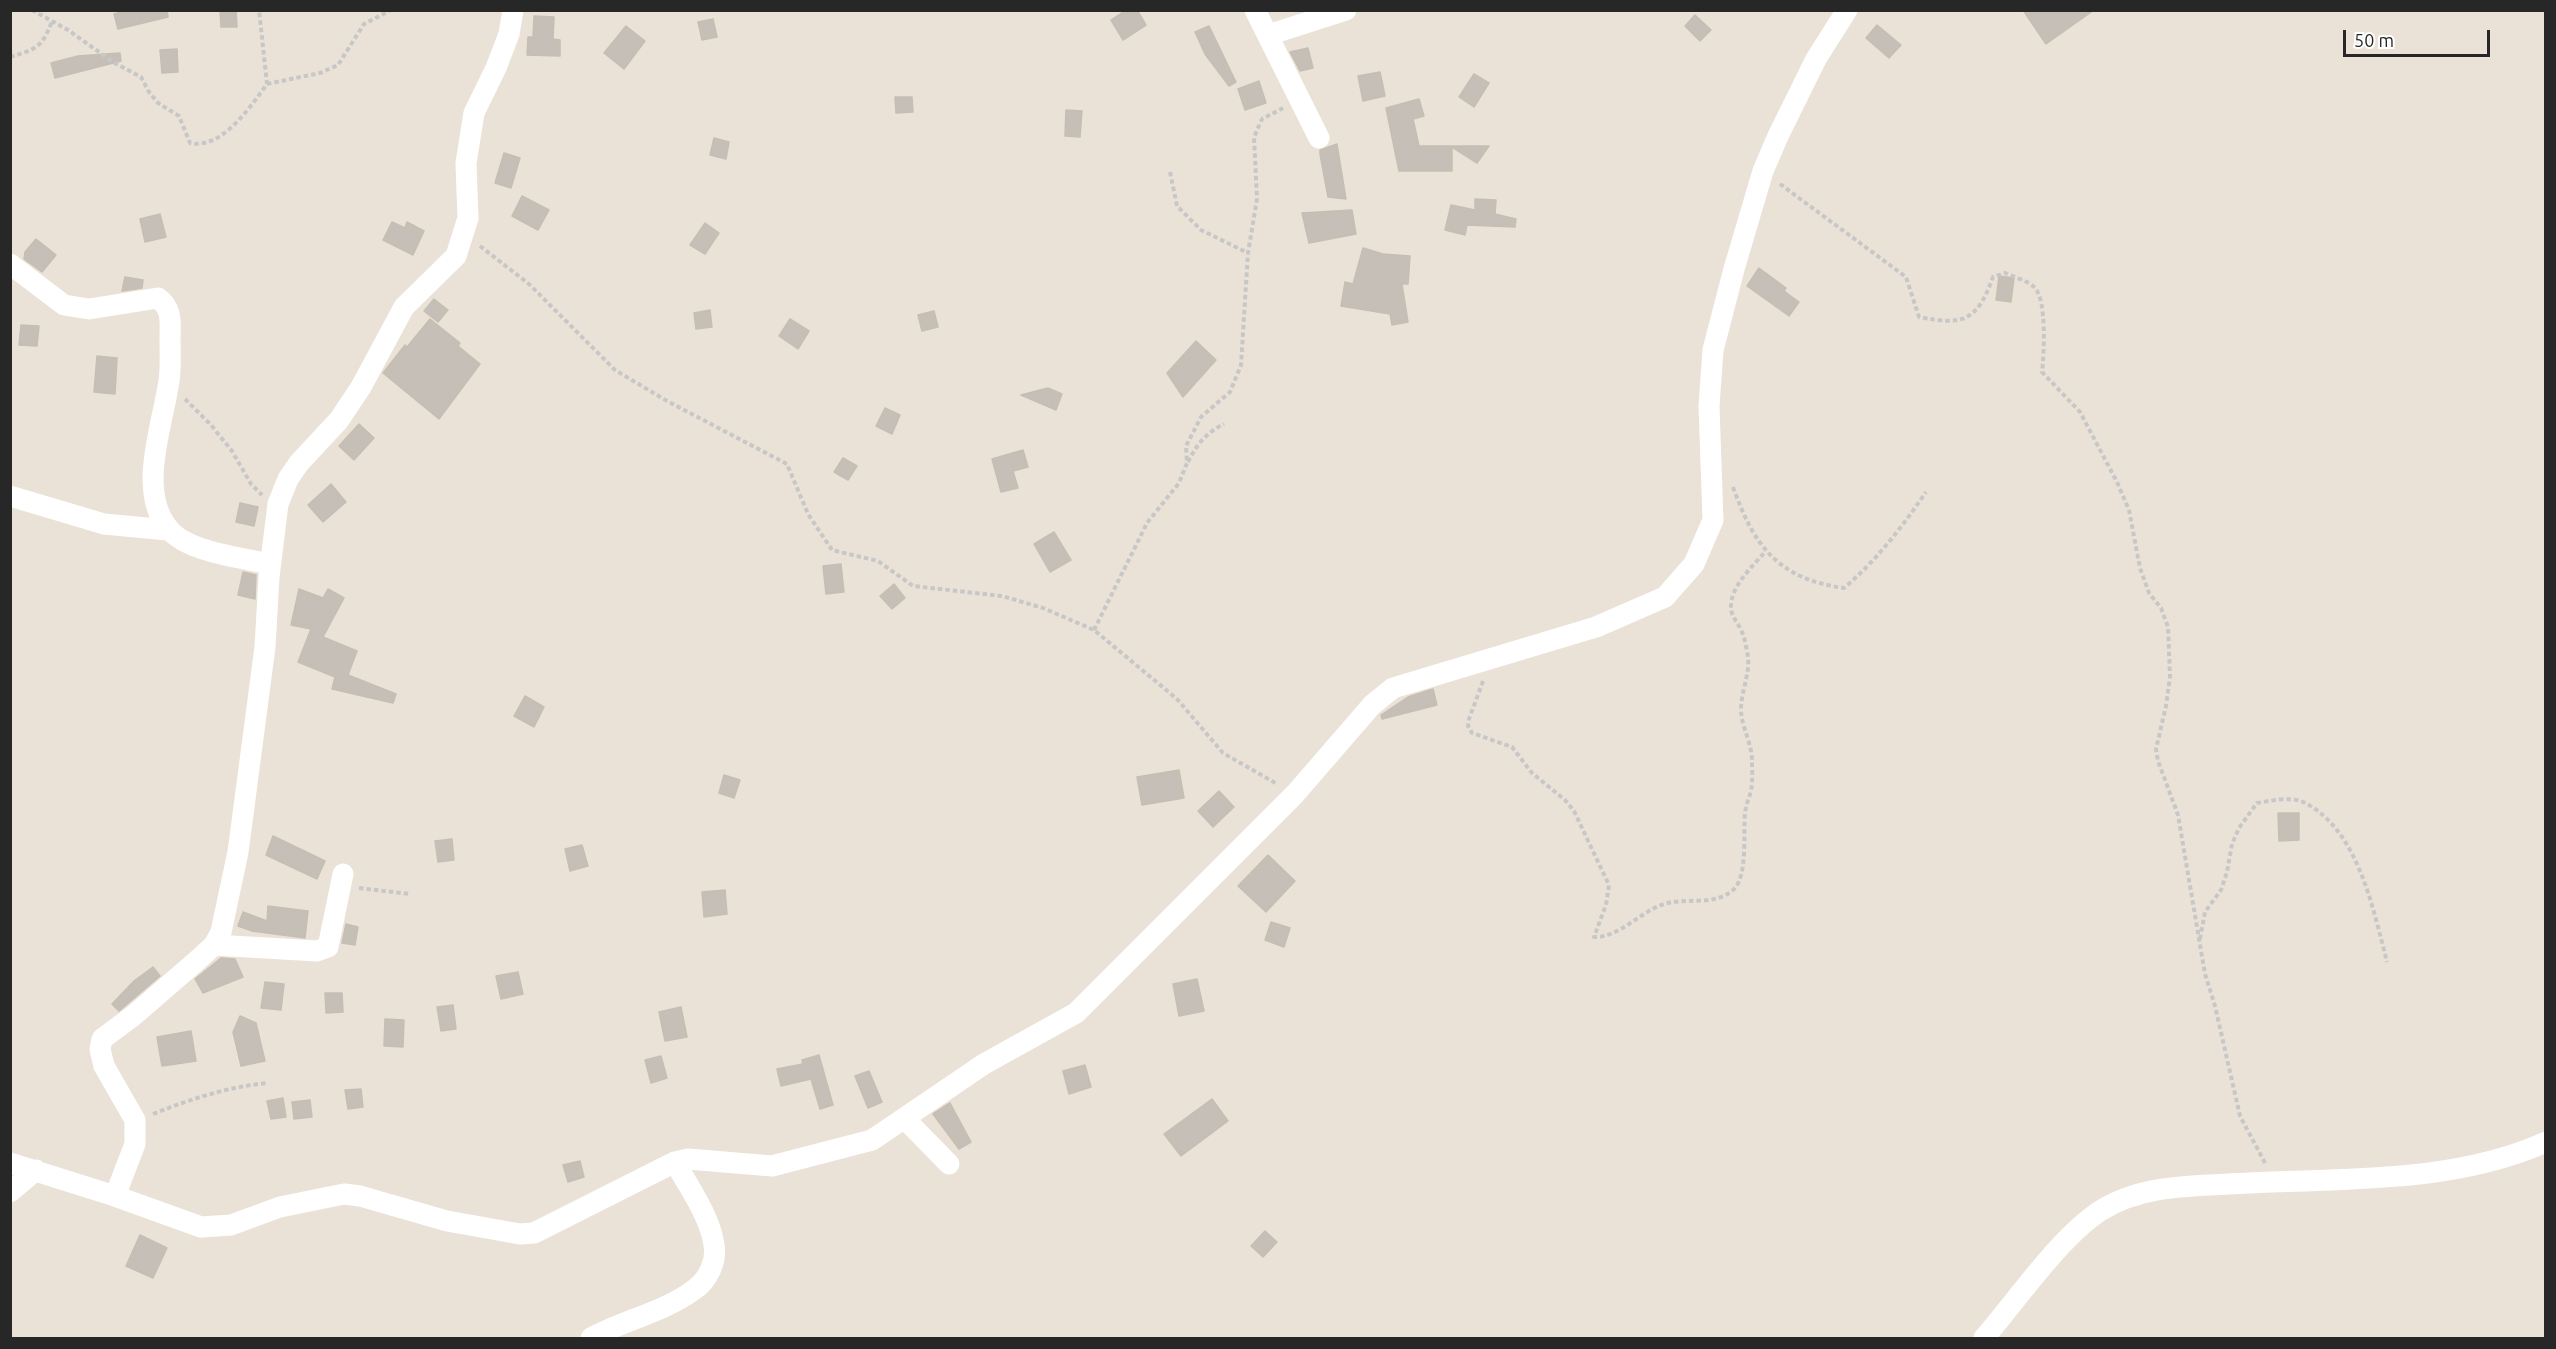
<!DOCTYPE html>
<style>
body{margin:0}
#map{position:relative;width:2556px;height:1349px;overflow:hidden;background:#ebe2d7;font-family:Ubuntu,sans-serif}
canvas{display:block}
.frame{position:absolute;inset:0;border:12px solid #272727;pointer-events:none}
.scale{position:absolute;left:2343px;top:30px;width:147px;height:27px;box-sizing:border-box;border:3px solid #272727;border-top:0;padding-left:8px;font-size:18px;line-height:21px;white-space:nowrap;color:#272727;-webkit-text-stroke:4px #fff;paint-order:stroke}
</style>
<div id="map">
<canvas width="2556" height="1349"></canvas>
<div class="frame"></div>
<div class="scale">50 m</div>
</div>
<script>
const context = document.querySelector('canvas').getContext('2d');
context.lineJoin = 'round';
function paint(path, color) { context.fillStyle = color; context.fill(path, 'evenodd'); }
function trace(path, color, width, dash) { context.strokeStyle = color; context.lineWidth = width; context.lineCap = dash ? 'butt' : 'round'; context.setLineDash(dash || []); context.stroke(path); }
const building = new Path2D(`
 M 128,10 L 167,10 L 168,17 L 118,29 L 114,14 Z
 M 220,10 L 236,10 L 237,27 L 221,27 Z
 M 1126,10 L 1137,10 L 1146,25 L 1123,40 L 1111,20 Z
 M 2023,10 L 2094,10 L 2046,44 Z
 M 1695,15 L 1711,30 L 1700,41 L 1685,26 Z
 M 534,16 L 554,17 L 553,39 L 560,40 L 560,56 L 527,55 L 528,37 L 533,37 Z
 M 713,19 L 717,37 L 702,40 L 698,22 Z
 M 1877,25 L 1901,45 L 1889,58 L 1866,38 Z
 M 626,26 L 645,41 L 624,69 L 604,53 Z
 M 1209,26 L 1236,82 L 1229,86 L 1205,54 L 1195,32 Z
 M 1308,48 L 1313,68 L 1300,71 L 1290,52 Z
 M 177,49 L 178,72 L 162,73 L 160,50 Z
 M 120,53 L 121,61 L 55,78 L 51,63 L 78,56 Z
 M 1380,72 L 1385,96 L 1363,101 L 1358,76 Z
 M 1474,74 L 1489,83 L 1474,107 L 1459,97 Z
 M 1259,81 L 1266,103 L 1245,110 L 1238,89 Z
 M 895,97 L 912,97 L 913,112 L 896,113 Z
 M 1419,99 L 1424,116 L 1413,119 L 1419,146 L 1489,146 L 1477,163 L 1452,147 L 1452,171 L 1399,171 L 1386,108 Z
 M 1066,110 L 1082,111 L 1080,137 L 1065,136 Z
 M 714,138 L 729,142 L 726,159 L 710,155 Z
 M 1337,144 L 1346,199 L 1328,197 L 1320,154 L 1320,150 Z
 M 504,153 L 520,158 L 511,188 L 495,183 Z
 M 522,196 L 549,210 L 538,230 L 512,216 Z
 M 1475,199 L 1496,200 L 1495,214 L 1516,219 L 1515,227 L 1467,225 L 1465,235 L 1445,230 L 1451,205 L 1475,210 Z
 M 1352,210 L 1356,234 L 1309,243 L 1302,213 Z
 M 160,214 L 166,237 L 145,242 L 140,219 Z
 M 392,222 L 405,228 L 407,222 L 424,231 L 413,255 L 383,240 Z
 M 705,223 L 719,233 L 705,254 L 690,245 Z
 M 36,239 L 56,255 L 42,272 L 24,259 L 25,252 Z
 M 1363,248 L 1383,254 L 1410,256 L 1408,284 L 1402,284 L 1408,322 L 1392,325 L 1390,314 L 1341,306 L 1345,282 L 1353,284 Z
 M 1759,268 L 1786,288 L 1784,291 L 1799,302 L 1789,316 L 1747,286 Z
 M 1999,276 L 2014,278 L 2011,302 L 1996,300 Z
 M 125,277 L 143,280 L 142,288 L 122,291 Z
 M 434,299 L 448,310 L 438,322 L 424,311 Z
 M 710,310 L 712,327 L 696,329 L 694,313 Z
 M 934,311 L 938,327 L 922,331 L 918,315 Z
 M 430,319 L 460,343 L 458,346 L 480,364 L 439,419 L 383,373 L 405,345 L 407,347 Z
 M 790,319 L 809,331 L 798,349 L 779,336 Z
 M 21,325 L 39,326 L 37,346 L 19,345 Z
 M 1196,341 L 1216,360 L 1183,397 L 1167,373 Z
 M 97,356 L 117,358 L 115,394 L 94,392 Z
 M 1048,388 L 1062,394 L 1056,410 L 1021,395 Z
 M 885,408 L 900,415 L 892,434 L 876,426 Z
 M 359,424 L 374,438 L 354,460 L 339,446 Z
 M 1023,450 L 1028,467 L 1013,471 L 1018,488 L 1001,492 L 992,459 Z
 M 843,458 L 857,466 L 848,480 L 834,472 Z
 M 331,484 L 346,502 L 323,522 L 308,505 Z
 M 240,503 L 258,507 L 254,526 L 236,522 Z
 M 1054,532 L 1071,560 L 1050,572 L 1034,544 Z
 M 841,564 L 844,592 L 826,594 L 823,566 Z
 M 243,572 L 256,575 L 255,599 L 238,595 Z
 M 894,584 L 905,598 L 892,609 L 880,596 Z
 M 299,589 L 323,598 L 328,589 L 344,598 L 323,637 L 357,651 L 348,675 L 396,694 L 393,703 L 332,689 L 335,677 L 298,662 L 311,629 L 291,625 Z
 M 1433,689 L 1437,705 L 1382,719 L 1381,715 L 1408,697 Z
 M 525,696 L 544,707 L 534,727 L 514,716 Z
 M 1179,770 L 1184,798 L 1142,805 L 1137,777 Z
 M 724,775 L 740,780 L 734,798 L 719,793 Z
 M 1219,791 L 1234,807 L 1213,827 L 1198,811 Z
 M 2278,813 L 2299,813 L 2299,840 L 2279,841 Z
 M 273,836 L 325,861 L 317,879 L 266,855 Z
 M 452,839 L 454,860 L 438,862 L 435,841 Z
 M 582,845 L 588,866 L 570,871 L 565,849 Z
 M 1268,855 L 1295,881 L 1266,912 L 1238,886 Z
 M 725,890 L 727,914 L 704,917 L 702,892 Z
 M 268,906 L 308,911 L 305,938 L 252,931 L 238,926 L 243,912 L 267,921 Z
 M 1271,922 L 1290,928 L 1284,947 L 1265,940 Z
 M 346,924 L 358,927 L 355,945 L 342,943 Z
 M 221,958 L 235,959 L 243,977 L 203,993 L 195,979 Z
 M 153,967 L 160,976 L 119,1011 L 112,1004 L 134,981 Z
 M 518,972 L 523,994 L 501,999 L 496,976 Z
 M 1197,979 L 1204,1011 L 1179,1016 L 1173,984 Z
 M 265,982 L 284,984 L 281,1010 L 261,1008 Z
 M 325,993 L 342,993 L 343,1012 L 326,1013 Z
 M 453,1005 L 456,1029 L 441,1031 L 437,1007 Z
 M 681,1007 L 687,1037 L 665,1041 L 659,1012 Z
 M 240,1016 L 256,1023 L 265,1061 L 241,1066 L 233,1032 Z
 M 385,1019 L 404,1020 L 403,1047 L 384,1046 Z
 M 191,1031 L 196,1061 L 162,1066 L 157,1037 Z
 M 819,1055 L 833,1105 L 820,1109 L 811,1079 L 781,1086 L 777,1069 L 803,1064 L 802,1060 Z
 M 661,1056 L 667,1078 L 651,1083 L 645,1060 Z
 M 1085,1065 L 1091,1087 L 1069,1094 L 1063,1071 Z
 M 869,1071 L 882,1102 L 868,1108 L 855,1076 Z
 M 361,1089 L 363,1107 L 348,1109 L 345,1090 Z
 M 283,1098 L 286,1117 L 271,1119 L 267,1101 Z
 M 1212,1099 L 1228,1121 L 1181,1156 L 1164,1134 Z
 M 310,1100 L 312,1117 L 294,1119 L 292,1102 Z
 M 950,1103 L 971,1142 L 959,1149 L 933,1114 Z
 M 580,1161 L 584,1177 L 568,1182 L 563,1165 Z
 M 1265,1231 L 1277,1242 L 1263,1257 L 1251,1246 Z
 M 140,1235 L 167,1248 L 153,1278 L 126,1266 Z`);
const path = new Path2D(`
 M 32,10 L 68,30 L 113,62 L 141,77 L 149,92 L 158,103 L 179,116 L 190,143 C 222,150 251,106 267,84 L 259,10
 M 10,57 C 36,49 42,48 52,21
 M 267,84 L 320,73 L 338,65 L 364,24 L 391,10
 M 1170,172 L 1177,206 L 1201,230 L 1248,253
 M 1780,184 L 1906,277 L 1919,317 C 1964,326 1977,321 1993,277 L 2005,273 C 2014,277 2029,281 2035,288 C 2047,301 2044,355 2042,372 L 2080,412 L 2117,482 L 2129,510 L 2140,568 L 2149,593 L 2161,608 L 2168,627 L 2170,676 L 2166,706 L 2156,749 L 2158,761 L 2178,815 L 2205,974 L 2215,1006 L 2240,1116 L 2265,1163
 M 480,246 L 529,284 L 615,370 L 667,401 L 787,464 L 808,514 L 832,550 L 878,561 L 913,586 L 1002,596 L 1043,608 L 1094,630 L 1177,699 L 1223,753 L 1277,784
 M 185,399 L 211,425 L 232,451 L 251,484 L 262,495
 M 1188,462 C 1197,444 1206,433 1224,424
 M 1733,487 C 1754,546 1778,579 1844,588 C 1877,560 1902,527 1926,492
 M 1094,630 L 1147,523 L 1179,483 L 1187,463 L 1186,446 L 1201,417 L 1230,392 L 1241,365 L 1248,253 L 1257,199 L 1254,137 L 1262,119 L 1283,108
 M 1483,681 L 1469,719 L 1468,726 L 1472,733 L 1512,747 L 1532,773 L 1565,800 L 1574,811 L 1609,885 L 1606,905 L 1594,937 C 1619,938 1641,911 1664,904 C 1685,897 1716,907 1734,889 C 1748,875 1743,832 1745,813 C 1746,805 1749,798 1751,791 C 1753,781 1752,769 1752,759 C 1751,741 1741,725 1741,710 C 1741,691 1750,675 1748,656 C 1746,647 1745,638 1741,630 C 1737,621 1730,615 1731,605 C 1732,585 1753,566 1765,552
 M 359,888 L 410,894
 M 2200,939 L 2205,912 L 2221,890 L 2227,872 L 2232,844 L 2239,828 L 2257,803 C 2271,801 2289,796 2303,802 C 2358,828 2373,909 2387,962
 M 153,1114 C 191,1099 227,1087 267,1083`);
const minor = new Path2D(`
 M 1255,10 L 1319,138
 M 1268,35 L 1346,10
 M 10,264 L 64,305 L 89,309 L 158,298 C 173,309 170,323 170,339 C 170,353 171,367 169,381 C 163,424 137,490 168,528 C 186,552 242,558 270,564
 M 10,496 L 104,524 L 168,530
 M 214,945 L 317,951 L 328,947 L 343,874
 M 904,1118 L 949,1164
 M 10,1163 L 115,1196 L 201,1227 L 231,1225 L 280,1207 L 344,1194 L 360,1196 L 447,1221 L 520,1234 L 534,1233 L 675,1162 L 688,1159 L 772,1166 L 872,1140 L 984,1064 L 1076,1013 L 1295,794 L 1372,705 L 1393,688 L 1596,627 L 1665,597 L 1694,564 L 1713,520 L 1709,406 L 1713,350 L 1734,269 L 1763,171 L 1778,136 L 1816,59 L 1847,10
 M 10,1192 L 36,1170
 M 115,1196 L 135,1144 L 135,1120 L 104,1066 L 100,1049 L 102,1039 L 133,1016 L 200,958 L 214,945 L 221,932 L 238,852 L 265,647 L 269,577 L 278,504 L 288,479 L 299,463 L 339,420 L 361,387 L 404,307 L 456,256 L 468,218 L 466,163 L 474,113 L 496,68 L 509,34 L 513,10
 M 591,1338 C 624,1320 665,1312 695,1289 C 708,1280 717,1261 714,1245 C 710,1216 689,1188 675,1162
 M 1984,1338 C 2017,1300 2059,1238 2100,1211 C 2144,1183 2200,1186 2250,1183 C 2348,1178 2454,1183 2546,1142`);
paint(building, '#c6bfb7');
trace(building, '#c6beb1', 1.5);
trace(path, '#c7c7c7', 4, [4.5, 3]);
trace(minor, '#fff', 21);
</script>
